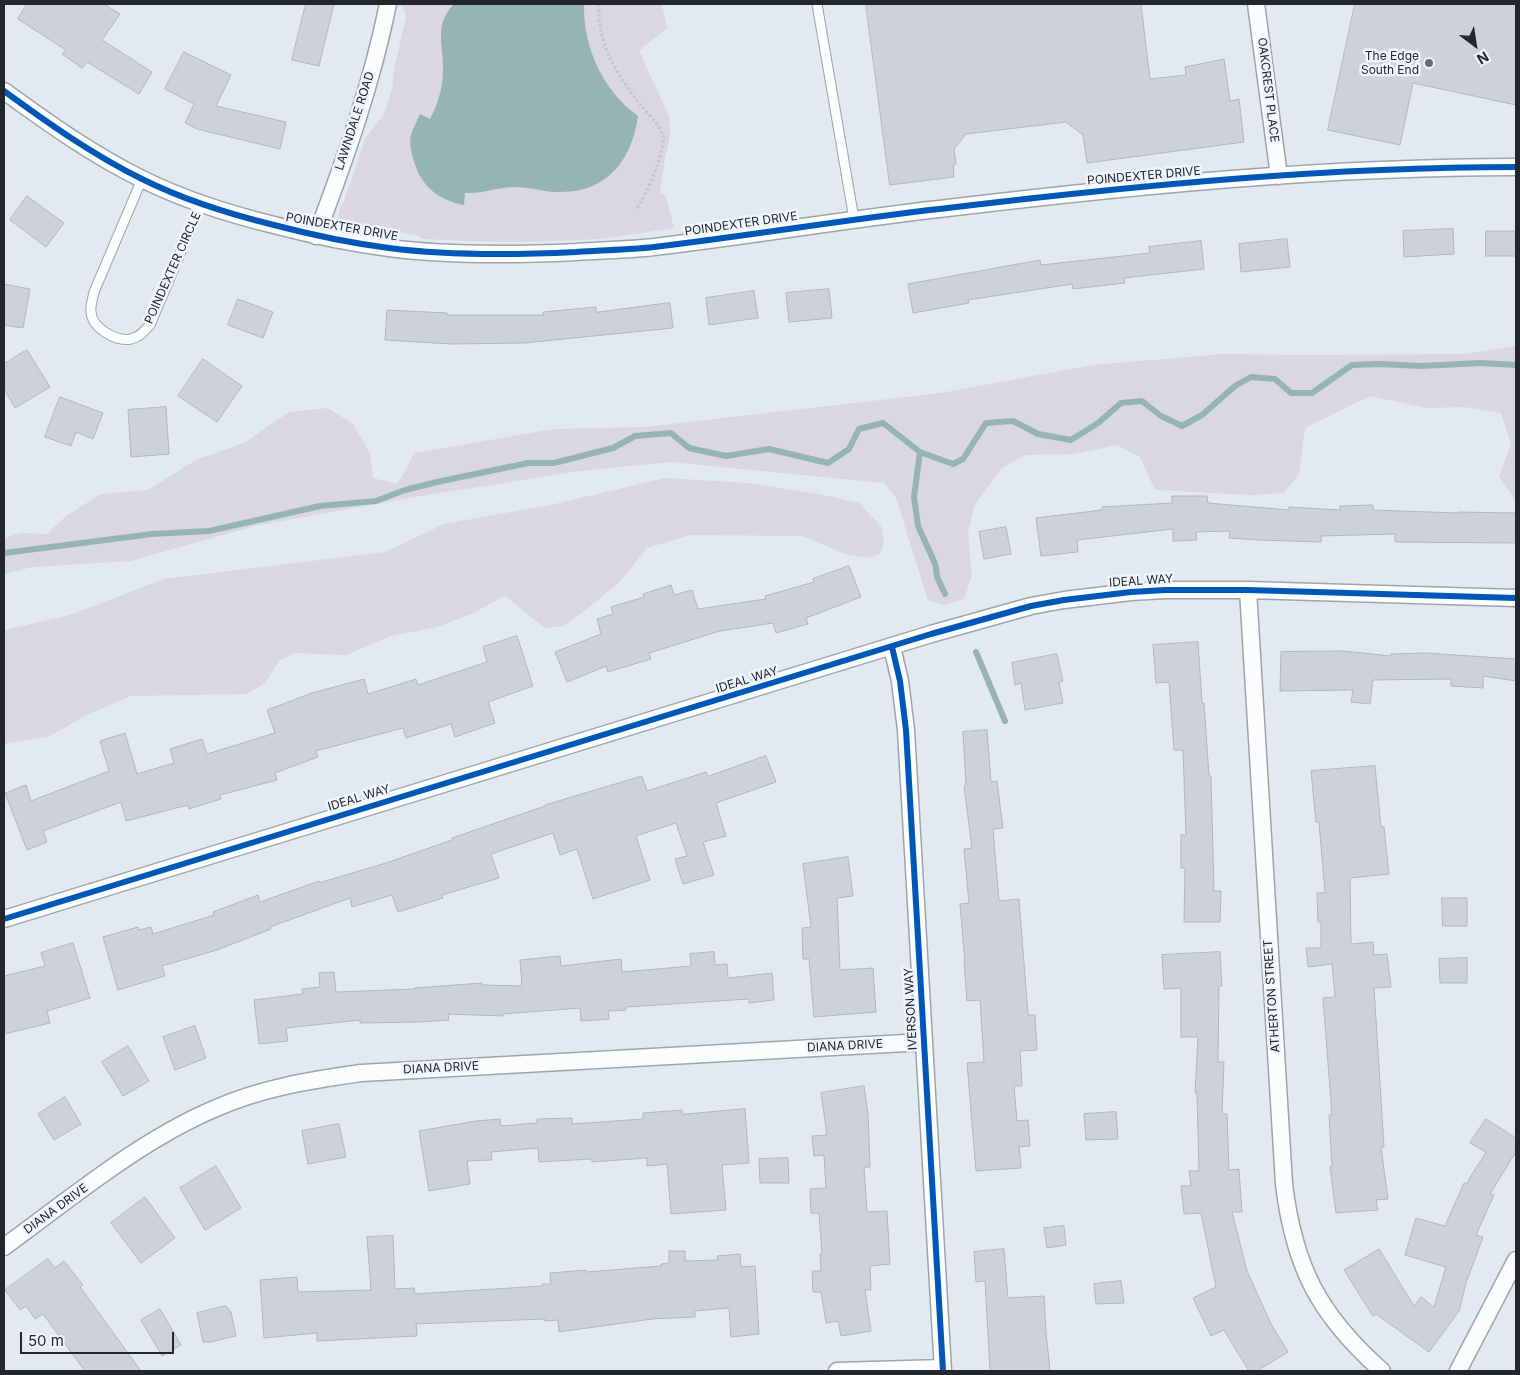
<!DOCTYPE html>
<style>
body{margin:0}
#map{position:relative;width:1520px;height:1375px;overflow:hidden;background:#e3e9f0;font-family:Inter,sans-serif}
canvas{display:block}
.frame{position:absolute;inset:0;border:5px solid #23272c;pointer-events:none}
.north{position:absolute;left:1450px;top:20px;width:50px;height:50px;-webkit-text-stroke:4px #eef5fd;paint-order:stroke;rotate:149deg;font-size:14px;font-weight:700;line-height:20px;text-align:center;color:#23272c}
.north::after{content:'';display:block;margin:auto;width:18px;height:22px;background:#23272c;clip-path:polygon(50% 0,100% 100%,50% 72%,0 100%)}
.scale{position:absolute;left:20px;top:1332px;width:154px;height:22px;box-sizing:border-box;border:2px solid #23272c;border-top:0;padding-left:6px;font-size:15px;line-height:18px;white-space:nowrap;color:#23272c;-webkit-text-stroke:4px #eef5fd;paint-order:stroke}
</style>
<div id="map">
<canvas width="1520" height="1375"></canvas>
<div class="frame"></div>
<div class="north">N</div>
<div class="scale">50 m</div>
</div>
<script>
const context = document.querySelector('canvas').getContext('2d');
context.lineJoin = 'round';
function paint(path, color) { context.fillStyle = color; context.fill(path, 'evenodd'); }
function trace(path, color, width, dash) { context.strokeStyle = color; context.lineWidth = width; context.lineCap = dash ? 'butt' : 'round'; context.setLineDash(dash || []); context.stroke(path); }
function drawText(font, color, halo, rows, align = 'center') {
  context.font = font + ' Inter,sans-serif'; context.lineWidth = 5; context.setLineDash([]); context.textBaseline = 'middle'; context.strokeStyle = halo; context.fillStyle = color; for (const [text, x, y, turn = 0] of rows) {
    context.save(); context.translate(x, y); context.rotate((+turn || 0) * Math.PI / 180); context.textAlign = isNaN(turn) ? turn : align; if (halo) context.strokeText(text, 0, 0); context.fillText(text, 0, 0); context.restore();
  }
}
const green = new Path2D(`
 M 402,4 L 662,4 L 667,28 L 639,51 L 669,116 L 670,136 L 665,159 L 660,192 L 666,196 L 674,228 C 648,232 624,236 598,239 C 540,243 481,242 423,239 L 417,235 L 378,230 L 372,234 L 345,229 L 338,220 L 340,207 L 344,201 L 365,139 L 385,113 L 393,85 L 393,75 L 406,16 Z
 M 1516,346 L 1516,501 L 1499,477 L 1511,444 L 1501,413 L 1464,407 L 1427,408 L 1370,396 L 1305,428 L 1299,474 L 1284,493 L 1252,495 L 1155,490 L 1140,457 L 1117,445 L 1073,454 L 1025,455 L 1002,468 L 974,506 L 968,533 L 972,576 L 964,599 L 944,605 L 928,600 L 896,498 L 884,483 L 670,462 L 580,471 L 421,496 L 259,525 L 130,561 L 33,567 L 4,574 L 4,538 L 21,533 L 47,534 L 66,516 L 101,494 L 148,490 L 196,460 L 244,443 L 289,412 L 328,408 L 353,424 L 370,453 L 373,478 L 396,484 L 403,475 L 414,453 L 554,429 L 645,427 L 941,393 L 1093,365 L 1223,354 L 1304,355 L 1465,354 Z
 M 665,478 L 747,483 L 819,494 L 859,503 L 881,526 L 884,542 L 880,554 L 867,558 L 845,554 L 802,536 L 691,535 L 647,548 L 620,582 L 589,607 L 564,626 L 545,628 L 505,596 L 471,614 L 437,627 L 391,636 L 346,655 L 294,653 L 279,661 L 265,683 L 246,694 L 131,696 L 87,715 L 48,737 L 4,744 L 4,630 L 70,615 L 164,579 L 385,552 L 444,524 L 555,504 Z`);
const water = new Path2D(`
 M 454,4 L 584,4 C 583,47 603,91 638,116 C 632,159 608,192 561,192 C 546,193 531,187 515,187 C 498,187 482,194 465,193 L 464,205 C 437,200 420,185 413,158 C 411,151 409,142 411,135 C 413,128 417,121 420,114 L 430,119 C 438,104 443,87 443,70 C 444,44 433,26 454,4 Z`);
const stream = new Path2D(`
 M 920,452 L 914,497 L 918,526 L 933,559 L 936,567 L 937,577 L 945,594
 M 4,553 L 152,534 L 209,531 L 320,506 L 376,501 L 405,490 L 437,482 L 528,463 L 554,463 L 613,448 L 635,436 L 671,433 L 689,448 L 726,456 L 769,449 L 828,463 L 849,449 L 859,429 L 883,423 L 920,452 L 953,464 L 963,459 L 986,423 L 1013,421 L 1038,434 L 1071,440 L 1098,423 L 1121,403 L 1142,401 L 1161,416 L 1182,426 L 1202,415 L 1235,386 L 1251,377 L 1275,379 L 1291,393 L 1312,393 L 1352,365 L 1379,364 L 1421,366 L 1481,363 L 1516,365
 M 976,652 L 1005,721`);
const building = new Path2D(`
 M 27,4 L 104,4 L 120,14 L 102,40 L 152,72 L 139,94 L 87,62 L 82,68 L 62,54 L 66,50 L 18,19 Z
 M 306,4 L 334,4 L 319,66 L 292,60 Z
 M 866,4 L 1141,4 L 1150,79 L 1186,75 L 1185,67 L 1224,59 L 1230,101 L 1239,99 L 1244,142 L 1087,163 L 1083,135 L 1066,122 L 966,134 L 954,149 L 956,164 L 953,165 L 954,177 L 890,185 Z
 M 1355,4 L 1516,4 L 1516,105 L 1413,83 L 1400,145 L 1328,130 Z
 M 184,52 L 231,75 L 216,106 L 286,122 L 280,149 L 197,129 L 185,123 L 194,104 L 165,89 Z
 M 27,196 L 64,223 L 46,247 L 10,220 Z
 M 1453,229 L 1454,254 L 1404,257 L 1403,231 Z
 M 1486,231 L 1516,231 L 1516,256 L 1486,256 Z
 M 1287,239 L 1290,267 L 1241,272 L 1239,244 Z
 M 1201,241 L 1204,269 L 1124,278 L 1125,283 L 1073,289 L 1072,284 L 968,300 L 969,303 L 913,313 L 908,284 L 1040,260 L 1041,265 L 1150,253 L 1149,247 Z
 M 4,284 L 30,289 L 23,328 L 4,325 Z
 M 829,289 L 832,318 L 789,322 L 786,293 Z
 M 754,291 L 758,318 L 709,325 L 706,298 Z
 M 238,299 L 273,312 L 263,338 L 228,325 Z
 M 670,303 L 673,328 L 524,343 L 451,344 L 385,340 L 387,310 L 447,313 L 447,315 L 544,315 L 543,312 L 596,307 L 596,312 Z
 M 27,350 L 50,387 L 15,408 L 4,389 L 4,364 Z
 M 203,359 L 242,386 L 217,422 L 178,396 Z
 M 60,397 L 103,413 L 93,439 L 76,432 L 71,446 L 45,437 Z
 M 166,407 L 169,454 L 131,457 L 128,410 Z
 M 1172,496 L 1207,496 L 1208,503 L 1289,510 L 1289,507 L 1340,510 L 1340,506 L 1373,505 L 1373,510 L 1458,513 L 1458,512 L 1516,513 L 1516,543 L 1395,542 L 1395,534 L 1321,536 L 1321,542 L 1260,540 L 1229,538 L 1230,531 L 1196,532 L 1197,540 L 1173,541 L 1173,529 L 1077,540 L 1078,552 L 1041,556 L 1036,518 L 1102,510 L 1102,507 L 1172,503 Z
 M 1006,527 L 1011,554 L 984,559 L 979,532 Z
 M 849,566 L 861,597 L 806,618 L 808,624 L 776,633 L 773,623 L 720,631 L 649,653 L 651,659 L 608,672 L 606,666 L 567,682 L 555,652 L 601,634 L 597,619 L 613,614 L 611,607 L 644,597 L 643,594 L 671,585 L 674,595 L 692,590 L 698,609 L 766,599 L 765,596 L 814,582 L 813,579 Z
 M 517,636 L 533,686 L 488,702 L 495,723 L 455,737 L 451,724 L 406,738 L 403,728 L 316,751 L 318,757 L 275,773 L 277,780 L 220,795 L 221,799 L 189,809 L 188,805 L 126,821 L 121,802 L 43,831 L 47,842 L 27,850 L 5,793 L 26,785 L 31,801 L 109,771 L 100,741 L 125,733 L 137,774 L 174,763 L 170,749 L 202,739 L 207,754 L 275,733 L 267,710 L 312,693 L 364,679 L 368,694 L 416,679 L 418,685 L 487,662 L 483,647 Z
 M 1198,642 L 1202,703 L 1204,703 L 1209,776 L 1211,776 L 1214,891 L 1221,891 L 1220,922 L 1184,922 L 1185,868 L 1181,868 L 1181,835 L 1186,835 L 1183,750 L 1174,750 L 1169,682 L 1156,683 L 1153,645 Z
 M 1343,651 L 1391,656 L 1391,654 L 1425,653 L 1516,659 L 1516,681 L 1483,676 L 1483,688 L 1451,686 L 1451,679 L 1373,680 L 1370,704 L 1351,702 L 1353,690 L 1280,691 L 1281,652 Z
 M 1057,654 L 1063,681 L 1059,682 L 1063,703 L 1025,710 L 1021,683 L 1015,685 L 1012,663 Z
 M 987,730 L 991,782 L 997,781 L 1003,828 L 993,829 L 999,901 L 1019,899 L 1028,1015 L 1035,1015 L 1037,1050 L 1020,1051 L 1022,1086 L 1014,1086 L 1017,1121 L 1028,1120 L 1030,1146 L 1019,1147 L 1021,1168 L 976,1171 L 967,1063 L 984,1062 L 980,1000 L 967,1001 L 964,963 L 965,963 L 960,904 L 969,903 L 964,849 L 972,848 L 964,786 L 966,785 L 963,732 Z
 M 766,756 L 776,782 L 716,803 L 726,836 L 703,842 L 714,875 L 683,884 L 675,859 L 687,856 L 676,823 L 636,836 L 650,880 L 593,899 L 577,849 L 560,855 L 553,833 L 491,854 L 499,878 L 442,895 L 443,898 L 398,912 L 392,895 L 352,907 L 350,898 L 270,927 L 271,929 L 217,950 L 162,966 L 165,976 L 118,990 L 103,937 L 138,927 L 139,930 L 151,927 L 153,934 L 214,915 L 213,912 L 258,895 L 260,902 L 319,881 L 319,883 L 386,863 L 452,840 L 452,838 L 545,806 L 545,805 L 642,776 L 647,791 L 706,772 L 708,776 Z
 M 1375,766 L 1381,827 L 1384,827 L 1389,874 L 1350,878 L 1351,944 L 1373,942 L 1374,955 L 1387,954 L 1391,987 L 1374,988 L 1384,1147 L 1381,1147 L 1388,1199 L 1376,1200 L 1378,1210 L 1336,1213 L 1330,1167 L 1332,1167 L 1329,1115 L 1332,1115 L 1323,998 L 1335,997 L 1332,964 L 1308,967 L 1306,948 L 1321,948 L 1321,922 L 1318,922 L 1317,893 L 1325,893 L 1319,822 L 1316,822 L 1311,771 Z
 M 848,857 L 853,896 L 837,898 L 840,970 L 873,968 L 876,1012 L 814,1017 L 809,959 L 803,959 L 802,928 L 811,927 L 803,864 Z
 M 1442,898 L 1467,898 L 1467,926 L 1443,926 Z
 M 73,943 L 90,998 L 47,1011 L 50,1023 L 4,1034 L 4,976 L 45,966 L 41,953 Z
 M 714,952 L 715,965 L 727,964 L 728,978 L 772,973 L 774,1000 L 749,1003 L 749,999 L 626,1007 L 626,1010 L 608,1011 L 609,1019 L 581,1021 L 580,1008 L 503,1014 L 503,1016 L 448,1014 L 449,1020 L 418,1022 L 360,1023 L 360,1020 L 286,1028 L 288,1041 L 259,1044 L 254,1000 L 303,994 L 302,989 L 320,987 L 319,973 L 334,972 L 336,992 L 415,989 L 415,988 L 482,983 L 482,985 L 522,986 L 520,960 L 560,956 L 561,966 L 621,959 L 622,972 L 691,966 L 690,954 Z
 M 1220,952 L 1222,986 L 1219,986 L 1218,1062 L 1224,1062 L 1222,1114 L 1227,1114 L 1229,1170 L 1239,1169 L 1242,1212 L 1232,1212 L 1247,1271 L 1271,1324 L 1288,1352 L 1257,1371 L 1249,1371 L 1224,1330 L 1211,1336 L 1193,1298 L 1216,1287 L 1201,1213 L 1184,1214 L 1181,1186 L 1191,1186 L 1189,1171 L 1199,1171 L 1197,1093 L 1195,1093 L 1198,1037 L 1181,1037 L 1181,988 L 1164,989 L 1162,955 Z
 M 1467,958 L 1467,983 L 1440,983 L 1439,959 Z
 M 195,1026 L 206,1058 L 175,1070 L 163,1037 Z
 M 128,1046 L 149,1081 L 123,1096 L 102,1062 Z
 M 864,1086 L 868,1114 L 870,1167 L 864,1167 L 867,1212 L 887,1211 L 890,1264 L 870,1266 L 871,1290 L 865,1290 L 871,1331 L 841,1336 L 838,1321 L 826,1323 L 821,1292 L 813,1292 L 812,1271 L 821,1271 L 820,1254 L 822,1254 L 819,1213 L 811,1213 L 810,1189 L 826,1188 L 824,1155 L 814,1156 L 812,1136 L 827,1135 L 821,1093 Z
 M 65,1097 L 81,1124 L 54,1140 L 38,1114 Z
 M 745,1109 L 749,1163 L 722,1165 L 726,1210 L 671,1214 L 667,1164 L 647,1166 L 647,1158 L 592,1162 L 592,1159 L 539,1162 L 538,1148 L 491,1152 L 492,1160 L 467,1161 L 470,1184 L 429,1191 L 419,1131 L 476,1121 L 500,1119 L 501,1126 L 537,1123 L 537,1119 L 572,1118 L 572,1124 L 643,1119 L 643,1113 L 682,1110 L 682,1114 Z
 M 1116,1112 L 1118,1139 L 1086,1140 L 1084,1114 Z
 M 1486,1119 L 1516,1138 L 1516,1152 L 1490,1194 L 1494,1195 L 1476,1235 L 1483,1237 L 1466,1283 L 1459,1311 L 1429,1352 L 1376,1314 L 1373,1316 L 1344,1270 L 1379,1249 L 1414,1306 L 1421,1297 L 1434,1307 L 1446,1267 L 1405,1255 L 1416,1218 L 1445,1226 L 1464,1183 L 1466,1184 L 1486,1152 L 1470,1143 Z
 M 339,1124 L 346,1157 L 308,1164 L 302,1131 Z
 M 788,1158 L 789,1183 L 760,1183 L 759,1159 Z
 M 216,1166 L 241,1208 L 205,1230 L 180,1188 Z
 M 145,1197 L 175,1238 L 141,1263 L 111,1223 Z
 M 1064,1226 L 1066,1245 L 1047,1248 L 1044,1228 Z
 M 393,1236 L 395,1289 L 414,1288 L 415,1294 L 542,1286 L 542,1284 L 551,1284 L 550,1273 L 586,1270 L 587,1272 L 661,1266 L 661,1264 L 669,1263 L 669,1251 L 685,1251 L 685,1261 L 718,1260 L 717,1256 L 740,1254 L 741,1267 L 755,1266 L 759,1334 L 731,1337 L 729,1308 L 695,1311 L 695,1317 L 652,1319 L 559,1332 L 558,1320 L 545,1321 L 545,1319 L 416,1324 L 417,1336 L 317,1341 L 317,1333 L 264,1338 L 260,1280 L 297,1277 L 298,1292 L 371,1290 L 367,1237 Z
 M 1004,1249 L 1008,1298 L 1044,1296 L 1046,1332 L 1050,1371 L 990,1371 L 985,1281 L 976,1282 L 974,1252 Z
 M 48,1259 L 55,1268 L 64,1261 L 83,1285 L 80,1287 L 141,1371 L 85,1371 L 43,1314 L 35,1319 L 26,1306 L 20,1310 L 5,1290 Z
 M 1121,1281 L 1124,1303 L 1096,1304 L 1094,1284 Z
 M 226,1306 L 231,1312 L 236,1336 L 210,1342 L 203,1342 L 197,1313 Z
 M 160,1309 L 181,1345 L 162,1356 L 141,1320 Z`);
const path = new Path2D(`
 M 599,4 C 597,45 618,76 642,107 C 649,115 659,125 663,135 C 667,147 645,200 636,209`);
const lane = new Path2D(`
 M 817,4 L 854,219
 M 142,179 L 94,292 C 93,298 90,306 91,312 C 92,328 116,342 131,339 C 140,337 144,331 150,325 L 201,204`);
const street = new Path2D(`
 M 1256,4 L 1279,176
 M 4,91 C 48,123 93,155 142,179 C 184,200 229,214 274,225 C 312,235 350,243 389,248 C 451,256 514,255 576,252 C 602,250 628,250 654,247 C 755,235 855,218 956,207 C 1141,185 1329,167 1516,167
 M 316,236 C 345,160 372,83 388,4
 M 1248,590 L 1284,1184 C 1294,1267 1319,1315 1382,1371
 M 892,647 L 900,681 L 906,730 L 943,1371
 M 4,919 L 931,634 L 1031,606 L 1064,600 L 1131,592 L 1165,590 L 1248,590 L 1516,598
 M 4,1247 C 70,1199 139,1141 214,1109 C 261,1088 311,1080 361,1073 L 924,1042
 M 837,1371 L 943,1368
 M 1458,1371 L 1516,1260`);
const cycleway = new Path2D(`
 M 4,91 C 48,123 93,155 142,179 C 184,200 229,214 274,225 C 312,235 350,243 389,248 C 451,256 514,255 576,252 C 602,250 628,250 654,247 C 755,235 855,218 956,207 C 1141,185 1329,167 1516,167
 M 892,647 L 900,681 L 906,730 L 943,1371
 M 4,919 L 931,634 L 1031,606 L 1064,600 L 1131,592 L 1165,590 L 1248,590 L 1516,598`);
const markers = [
 [1429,63,5,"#666b71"]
];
const poiNames = [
 ["The Edge",1419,56],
 ["South End",1419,70]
];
const streetNames = [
 ["OAKCREST PLACE",1268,90,83],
 ["LAWNDALE ROAD",355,121,-72],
 ["POINDEXTER DRIVE",1144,176,-5],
 ["POINDEXTER DRIVE",741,224,-8],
 ["POINDEXTER DRIVE",342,227,10],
 ["POINDEXTER CIRCLE",173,268,-66],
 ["IDEAL WAY",1141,581,-4],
 ["IDEAL WAY",747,680,-17],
 ["IDEAL WAY",359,798,-17],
 ["ATHERTON STREET",1272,996,-94],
 ["IVERSON WAY",911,1009,-93],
 ["DIANA DRIVE",845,1046,-3],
 ["DIANA DRIVE",441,1068,-3],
 ["DIANA DRIVE",56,1209,-36]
];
paint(green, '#dad6e2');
paint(water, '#96b4b4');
trace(stream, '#96b4b4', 6);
paint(building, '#ced1da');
trace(building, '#b4b6bc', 1);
trace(lane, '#9fa4aa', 11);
trace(street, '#9fa4aa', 19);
trace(path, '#c4c6ca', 3, [2.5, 2.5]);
trace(lane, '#fbfcfd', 9);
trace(street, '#fbfcfd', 16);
trace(cycleway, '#0057b8', 6);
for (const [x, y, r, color] of markers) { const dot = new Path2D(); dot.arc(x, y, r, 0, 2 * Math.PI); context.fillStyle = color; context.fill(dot); trace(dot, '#eef5fd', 2); }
drawText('12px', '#23272c', '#eef5fd', poiNames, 'right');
drawText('12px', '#23272c', '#eef5fd', streetNames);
</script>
